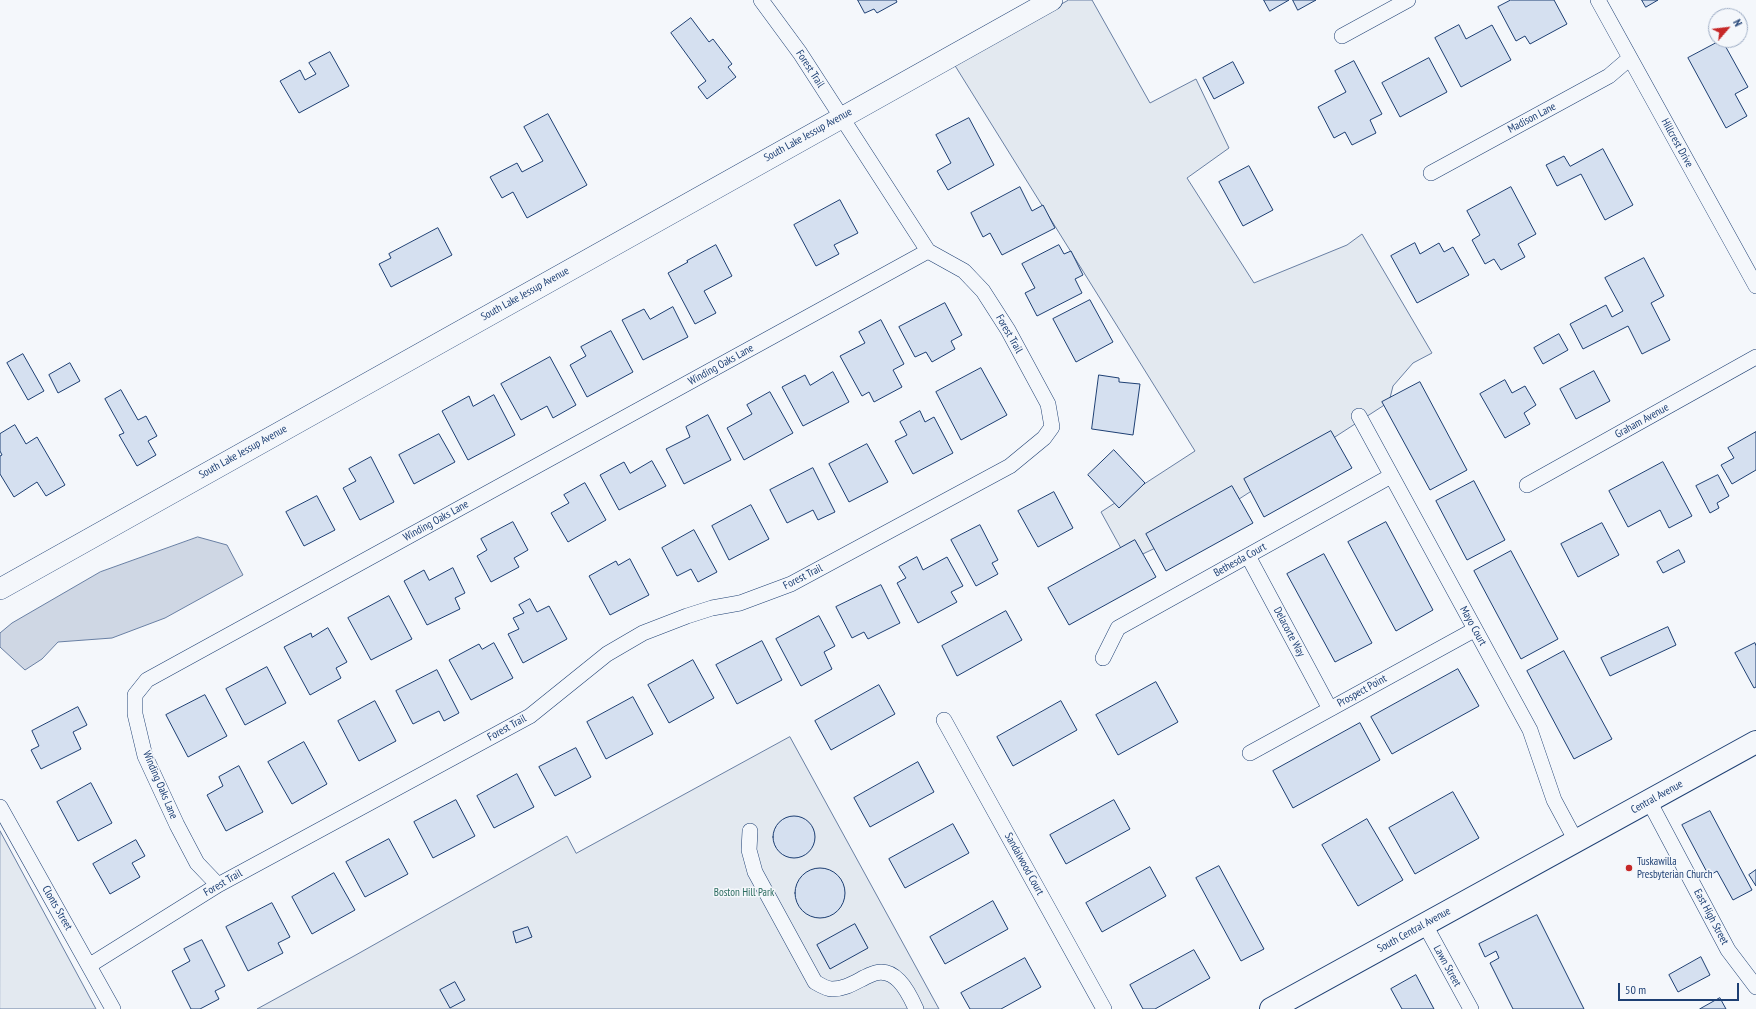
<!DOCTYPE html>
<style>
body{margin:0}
#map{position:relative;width:1756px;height:1009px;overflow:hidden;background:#f4f7fb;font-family:"PT Sans Narrow",sans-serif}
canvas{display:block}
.north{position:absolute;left:1708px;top:8px;width:40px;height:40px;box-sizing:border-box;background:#f4f7fb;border:1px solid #9eadc5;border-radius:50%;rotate:62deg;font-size:11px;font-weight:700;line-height:16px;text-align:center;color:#1d3f73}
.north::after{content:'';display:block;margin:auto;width:14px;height:18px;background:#c62828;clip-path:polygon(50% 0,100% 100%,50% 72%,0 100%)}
.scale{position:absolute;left:1618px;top:983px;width:121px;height:18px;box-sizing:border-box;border:2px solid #1d3f73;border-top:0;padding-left:5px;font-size:12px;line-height:14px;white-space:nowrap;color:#1d3f73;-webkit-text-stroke:3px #f4f7fb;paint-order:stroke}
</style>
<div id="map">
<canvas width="1756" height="1009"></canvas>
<div class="north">N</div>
<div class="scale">50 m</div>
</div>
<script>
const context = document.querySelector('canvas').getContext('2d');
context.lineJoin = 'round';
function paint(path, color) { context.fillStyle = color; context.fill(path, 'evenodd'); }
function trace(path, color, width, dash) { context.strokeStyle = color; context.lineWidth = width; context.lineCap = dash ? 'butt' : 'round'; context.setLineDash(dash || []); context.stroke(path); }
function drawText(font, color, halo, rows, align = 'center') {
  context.font = font + ' "PT Sans Narrow",sans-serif'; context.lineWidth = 3; context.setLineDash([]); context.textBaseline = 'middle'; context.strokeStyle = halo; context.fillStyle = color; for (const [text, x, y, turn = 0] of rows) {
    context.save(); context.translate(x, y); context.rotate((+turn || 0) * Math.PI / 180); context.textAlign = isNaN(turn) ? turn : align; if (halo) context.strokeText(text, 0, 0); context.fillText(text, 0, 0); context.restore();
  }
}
const green = new Path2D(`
 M 1069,0 L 1092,0 L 1150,103 L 1196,79 L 1229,148 L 1187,178 L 1254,283 L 1347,245 L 1362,234 L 1432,353 L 1413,363 L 1393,386 L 1389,402 L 1185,534 L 1128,561 L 1101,512 L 1195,451 L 954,64 Z
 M 790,737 L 939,1009 L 257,1009 L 354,956 L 567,836 L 576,853 Z
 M 0,831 L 96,1009 L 0,1009 Z`);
const water = new Path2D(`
 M 198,537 L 227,545 L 243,575 L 165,618 L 112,638 L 58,642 L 42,659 L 25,670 L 0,647 L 0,633 L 12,623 L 100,572 Z`);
const building = new Path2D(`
 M 858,0 L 896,0 L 897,2 L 877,13 L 874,9 L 865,13 Z
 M 1264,0 L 1289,0 L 1270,11 Z
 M 1293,0 L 1316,0 L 1298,10 Z
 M 1511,0 L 1554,0 L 1567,24 L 1530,44 L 1525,36 L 1516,41 L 1498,7 Z
 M 1642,0 L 1658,0 L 1646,7 Z
 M 691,18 L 709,42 L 713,39 L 732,64 L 728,67 L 736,77 L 707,99 L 698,87 L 706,81 L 671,33 Z
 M 1459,25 L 1466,39 L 1492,25 L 1511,60 L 1461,87 L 1435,38 Z
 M 1722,40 L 1748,87 L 1735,94 L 1747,116 L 1726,128 L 1688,58 Z
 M 330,52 L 349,86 L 299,113 L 280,81 L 300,70 L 305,80 L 316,74 L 309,63 Z
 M 1429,58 L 1447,92 L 1400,117 L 1382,83 Z
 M 1354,61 L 1382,114 L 1370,120 L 1376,133 L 1352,145 L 1345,132 L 1334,138 L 1318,107 L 1346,92 L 1335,71 Z
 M 1233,62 L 1244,83 L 1214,99 L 1203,78 Z
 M 548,114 L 587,185 L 527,218 L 513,192 L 502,198 L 490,177 L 517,163 L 522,172 L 543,161 L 524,127 Z
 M 969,118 L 994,165 L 948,190 L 937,171 L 951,163 L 936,135 Z
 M 1603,149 L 1633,205 L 1605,220 L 1581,174 L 1557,186 L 1546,165 L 1564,156 L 1570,166 Z
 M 1249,166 L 1273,210 L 1243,226 L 1219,182 Z
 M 1020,187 L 1032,211 L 1043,205 L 1055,228 L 1002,255 L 990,233 L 983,237 L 971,213 Z
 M 1511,187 L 1536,234 L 1518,244 L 1525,257 L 1501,270 L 1494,259 L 1485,264 L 1472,240 L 1480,235 L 1467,211 Z
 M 840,200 L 858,233 L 834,245 L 839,254 L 816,266 L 794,225 Z
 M 438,228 L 452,255 L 391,287 L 379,264 L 391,258 L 389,254 Z
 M 1415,243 L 1420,254 L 1439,243 L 1444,252 L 1453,247 L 1469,275 L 1417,303 L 1391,256 Z
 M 716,245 L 732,276 L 704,291 L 716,313 L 695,324 L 668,273 L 688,262 L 687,261 Z
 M 1059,245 L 1064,254 L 1071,251 L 1083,275 L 1075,279 L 1082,293 L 1037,316 L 1025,293 L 1035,288 L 1022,264 Z
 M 1644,258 L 1664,296 L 1651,303 L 1670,340 L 1642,354 L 1628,326 L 1583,349 L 1570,324 L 1606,305 L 1612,317 L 1623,311 L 1605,278 Z
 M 1090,300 L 1113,342 L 1076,362 L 1053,319 Z
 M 945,303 L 962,335 L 951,341 L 955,349 L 932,362 L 926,352 L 915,357 L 899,327 Z
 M 673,307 L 688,337 L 643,360 L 622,320 L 644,309 L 650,319 Z
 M 881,320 L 904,364 L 893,370 L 902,387 L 874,402 L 869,392 L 862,396 L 840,356 L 865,343 L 859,332 Z
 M 611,331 L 633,372 L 587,397 L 570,365 L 586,356 L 581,347 Z
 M 1559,334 L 1568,350 L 1543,364 L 1534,348 Z
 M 23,354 L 44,391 L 28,400 L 7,363 Z
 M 550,357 L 576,405 L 553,418 L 547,406 L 521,420 L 501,384 Z
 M 70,363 L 80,381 L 58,393 L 49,375 Z
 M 981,368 L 1007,415 L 961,440 L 936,392 Z
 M 1594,371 L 1610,401 L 1576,419 L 1560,389 Z
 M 833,372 L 849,402 L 803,426 L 782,387 L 805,375 L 810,385 Z
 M 1099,375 L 1119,378 L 1119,382 L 1140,384 L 1133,435 L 1092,429 Z
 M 1505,380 L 1512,393 L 1525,386 L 1536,405 L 1524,413 L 1530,424 L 1505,438 L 1480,394 Z
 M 1420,382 L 1467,470 L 1430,490 L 1382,402 Z
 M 121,390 L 138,420 L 146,416 L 157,436 L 148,441 L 156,455 L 137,466 L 119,435 L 124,433 L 105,399 Z
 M 770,392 L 793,433 L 744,460 L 727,428 L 752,414 L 747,405 Z
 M 494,395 L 515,435 L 468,460 L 442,411 L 469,396 L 473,406 Z
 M 920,411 L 925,422 L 934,417 L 953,453 L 913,474 L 895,441 L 907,435 L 900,422 Z
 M 708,415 L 731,460 L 684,484 L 666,449 L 690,437 L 686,427 Z
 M 15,425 L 26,444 L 37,437 L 65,485 L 46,496 L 37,482 L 14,497 L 0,474 L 0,456 L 2,455 L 0,451 L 0,434 Z
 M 1331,431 L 1352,468 L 1264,517 L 1244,479 Z
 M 1756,432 L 1756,470 L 1732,484 L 1721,465 L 1734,458 L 1728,448 Z
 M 439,434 L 455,462 L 414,484 L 399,455 Z
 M 867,444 L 888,482 L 849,502 L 829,464 Z
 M 1114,450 L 1145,483 L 1119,508 L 1088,475 Z
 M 371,457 L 394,502 L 360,520 L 343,488 L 356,481 L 349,469 Z
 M 652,461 L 666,486 L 619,510 L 600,475 L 624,462 L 630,473 Z
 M 1663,462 L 1692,516 L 1669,528 L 1660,510 L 1628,527 L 1609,491 Z
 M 813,468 L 835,512 L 818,520 L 813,510 L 787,523 L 770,490 Z
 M 1718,475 L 1729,496 L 1717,503 L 1719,508 L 1710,513 L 1696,486 Z
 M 1474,481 L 1505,540 L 1467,560 L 1436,501 Z
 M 585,483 L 606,520 L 568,542 L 551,513 L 569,503 L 564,495 Z
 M 1232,486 L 1253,523 L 1166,571 L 1146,534 Z
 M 1054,492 L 1073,528 L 1038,547 L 1018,511 Z
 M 317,496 L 335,530 L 304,546 L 286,512 Z
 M 751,505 L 769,539 L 729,560 L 712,526 Z
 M 513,522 L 528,550 L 514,558 L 519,567 L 491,582 L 477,556 L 487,550 L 481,539 Z
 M 1386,522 L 1433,610 L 1396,631 L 1348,542 Z
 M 1602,523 L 1619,555 L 1578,577 L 1561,544 Z
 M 980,525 L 998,560 L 992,563 L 998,574 L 976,586 L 951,540 Z
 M 694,530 L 717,572 L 698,582 L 691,569 L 677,576 L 662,548 Z
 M 1135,540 L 1156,577 L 1069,625 L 1048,588 Z
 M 1679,550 L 1685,562 L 1663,573 L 1657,562 Z
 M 1511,551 L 1558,639 L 1521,659 L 1474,571 Z
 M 1324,554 L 1372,643 L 1335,662 L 1287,574 Z
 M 917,557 L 923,570 L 947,557 L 963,586 L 951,592 L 957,602 L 918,623 L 897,583 L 906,578 L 899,567 Z
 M 630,559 L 649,595 L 610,615 L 589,576 L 616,561 L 618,565 Z
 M 453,568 L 465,593 L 455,598 L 460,609 L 427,625 L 404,581 L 424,570 L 429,580 Z
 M 881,585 L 900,623 L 868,639 L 864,632 L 852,638 L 836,607 Z
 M 389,596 L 412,639 L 371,660 L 348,618 Z
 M 530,599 L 537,612 L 549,606 L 567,639 L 523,663 L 508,634 L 519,629 L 513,618 L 524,613 L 519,605 Z
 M 1006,611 L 1022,640 L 957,676 L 942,646 Z
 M 819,616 L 835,646 L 824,652 L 832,669 L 801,686 L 776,639 Z
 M 1668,627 L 1676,645 L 1610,676 L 1601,658 Z
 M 328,628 L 347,662 L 336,668 L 341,678 L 310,695 L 284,647 L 311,633 L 312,637 Z
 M 762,641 L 782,680 L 737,704 L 716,665 Z
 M 494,643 L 513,678 L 471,700 L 449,660 L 479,644 L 482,649 Z
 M 1755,643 L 1756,646 L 1756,687 L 1754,688 L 1735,653 Z
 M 1564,651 L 1612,739 L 1574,759 L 1527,671 Z
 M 693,660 L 714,698 L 669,723 L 648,685 Z
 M 267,667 L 286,703 L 245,725 L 226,689 Z
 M 1458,669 L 1479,706 L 1392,754 L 1371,717 Z
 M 437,670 L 459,713 L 444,721 L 439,711 L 413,724 L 396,691 Z
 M 1156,682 L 1178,722 L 1118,755 L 1096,715 Z
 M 879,685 L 895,714 L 831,750 L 815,721 Z
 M 205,695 L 227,736 L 188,757 L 166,715 Z
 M 633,697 L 653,734 L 606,759 L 587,722 Z
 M 375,701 L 396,741 L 359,761 L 338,721 Z
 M 1061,701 L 1077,730 L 1013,766 L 997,737 Z
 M 78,707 L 87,725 L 73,732 L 81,749 L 41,769 L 31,750 L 39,746 L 32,731 Z
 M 1360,723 L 1380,760 L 1293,808 L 1273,771 Z
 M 304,742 L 327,784 L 292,804 L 268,762 Z
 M 576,748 L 591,777 L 555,796 L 539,767 Z
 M 918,762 L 934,792 L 870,827 L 854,798 Z
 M 239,766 L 263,812 L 226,831 L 207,795 L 223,786 L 219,777 Z
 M 517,774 L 534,807 L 494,828 L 477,796 Z
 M 91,783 L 112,823 L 78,841 L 57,802 Z
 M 1453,792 L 1479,838 L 1415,874 L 1389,828 Z
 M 456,800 L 475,836 L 433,858 L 414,822 Z
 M 1114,800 L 1130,829 L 1066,864 L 1050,835 Z
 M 1710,811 L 1752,890 L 1733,900 L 1717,871 L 1709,876 L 1682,825 Z
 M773 837a21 21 0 1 1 42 0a21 21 0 1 1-42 0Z
 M 1367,819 L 1403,880 L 1358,906 L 1322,845 Z
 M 953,824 L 969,853 L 905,888 L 889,859 Z
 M 389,839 L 408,874 L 365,897 L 346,862 Z
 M 136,840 L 145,856 L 132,863 L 140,877 L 110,894 L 93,864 Z
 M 1219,866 L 1264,949 L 1241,961 L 1196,878 Z
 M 1150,867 L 1166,896 L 1102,932 L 1086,903 Z
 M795 893a25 25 0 1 1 50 0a25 25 0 1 1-50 0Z
 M 1756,870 L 1756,886 L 1749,875 Z
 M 334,873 L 355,910 L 312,934 L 292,897 Z
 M 993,901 L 1008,929 L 945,964 L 930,937 Z
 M 272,903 L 290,937 L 278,943 L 283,953 L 248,971 L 226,927 Z
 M 1537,915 L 1584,1009 L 1513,1009 L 1490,963 L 1499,958 L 1496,951 L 1485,957 L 1479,944 Z
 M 855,924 L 868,948 L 830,969 L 817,945 Z
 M 528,927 L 532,937 L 516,943 L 513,932 Z
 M 202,940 L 225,986 L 215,991 L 219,999 L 200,1009 L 191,1009 L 172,971 L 190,961 L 184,949 Z
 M 1194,950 L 1210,978 L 1155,1009 L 1143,1009 L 1130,985 Z
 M 1701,957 L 1710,975 L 1678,992 L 1669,975 Z
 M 1025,958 L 1041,987 L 1001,1009 L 970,1009 L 961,993 Z
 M 1416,975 L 1434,1009 L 1402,1009 L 1391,989 Z
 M 455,982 L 465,1000 L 450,1008 L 440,990 Z
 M 1720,998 L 1726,1009 L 1700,1009 Z`);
const street = new Path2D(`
 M 1598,0 L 1756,286
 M 1342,36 L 1408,0
 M 1431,173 L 1609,76 L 1630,58
 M 1359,416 L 1530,730 L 1554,800 L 1576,841
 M 1527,485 L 1756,357
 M 1248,556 L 1330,709
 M 1103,658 L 1118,628 L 1391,476
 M 944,720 L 1104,1009
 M 1250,753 L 1474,630
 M 1649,801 L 1728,950 L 1756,987
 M 0,807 L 113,1009
 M 750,831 L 749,850 L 755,872 L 815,982 C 820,985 827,989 832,989 C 847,989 858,980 870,975 C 894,963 908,991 916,1009
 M 218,885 L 197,863 L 177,825 L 145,756 L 135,714 L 135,695 L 147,680 L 928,251
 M 1424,923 L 1471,1009
 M 90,965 L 218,885 L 530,716 L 607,654 L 643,633 L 687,616 L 712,608 L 740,603 L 791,584 L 1010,466 L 1044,438 L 1052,427 L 1048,404 L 1008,330 L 983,291 L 964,271 L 928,251 L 800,53 L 761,0`);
const secondary = new Path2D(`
 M 0,589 L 1052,0`);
const primary = new Path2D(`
 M 1271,1009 L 1756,742`);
const markers = [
 [1629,868,4,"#c62828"]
];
const streetNames = [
 ["Forest Trail",810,69,57],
 ["Madison Lane",1532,118,-28],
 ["South Lake Jessup Avenue",808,135,-29],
 ["Hillcrest Drive",1677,143,61],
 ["South Lake Jessup Avenue",525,294,-29],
 ["Forest Trail",1009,334,60],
 ["Winding Oaks Lane",721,365,-29],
 ["Graham Avenue",1642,421,-29],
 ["South Lake Jessup Avenue",243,452,-29],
 ["Winding Oaks Lane",436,521,-29],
 ["Bethesda Court",1240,560,-29],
 ["Forest Trail",803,577,-27],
 ["Mayo Court",1473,626,61],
 ["Delacorte Way",1289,632,62],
 ["Prospect Point",1362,691,-29],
 ["Forest Trail",507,728,-29],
 ["Winding Oaks Lane",160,785,67],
 ["Central Avenue",1657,797,-29],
 ["Sandalwood Court",1024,864,61],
 ["Forest Trail",223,883,-30],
 ["Clonts Street",57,908,60],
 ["East High Street",1711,917,62],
 ["South Central Avenue",1414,930,-29],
 ["Lawn Street",1447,966,61]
];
const poiNames = [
 ["Tuskawilla",1637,862],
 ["Presbyterian Church",1637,875]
];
const parkNames = [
 ["Boston Hill Park",744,893]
];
paint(green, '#e3e9f0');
trace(green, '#687fa3', 1);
paint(water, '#cfd7e4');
trace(water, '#687fa3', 1);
paint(building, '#d5e0f0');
trace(building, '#1d3f73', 1);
trace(street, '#1d3f73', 16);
trace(secondary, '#1d3f73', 22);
trace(primary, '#1d3f73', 24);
trace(street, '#f4f7fb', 15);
trace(secondary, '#f4f7fb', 21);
trace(primary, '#f4f7fb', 22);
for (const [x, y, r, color] of markers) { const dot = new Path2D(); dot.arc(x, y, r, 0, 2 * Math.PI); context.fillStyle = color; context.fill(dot); trace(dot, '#f4f7fb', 1.5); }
drawText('11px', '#1d3f73', '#f4f7fb', streetNames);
drawText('11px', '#1d3f73', '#f4f7fb', poiNames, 'left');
drawText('11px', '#2c6c60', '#f4f7fb', parkNames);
</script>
